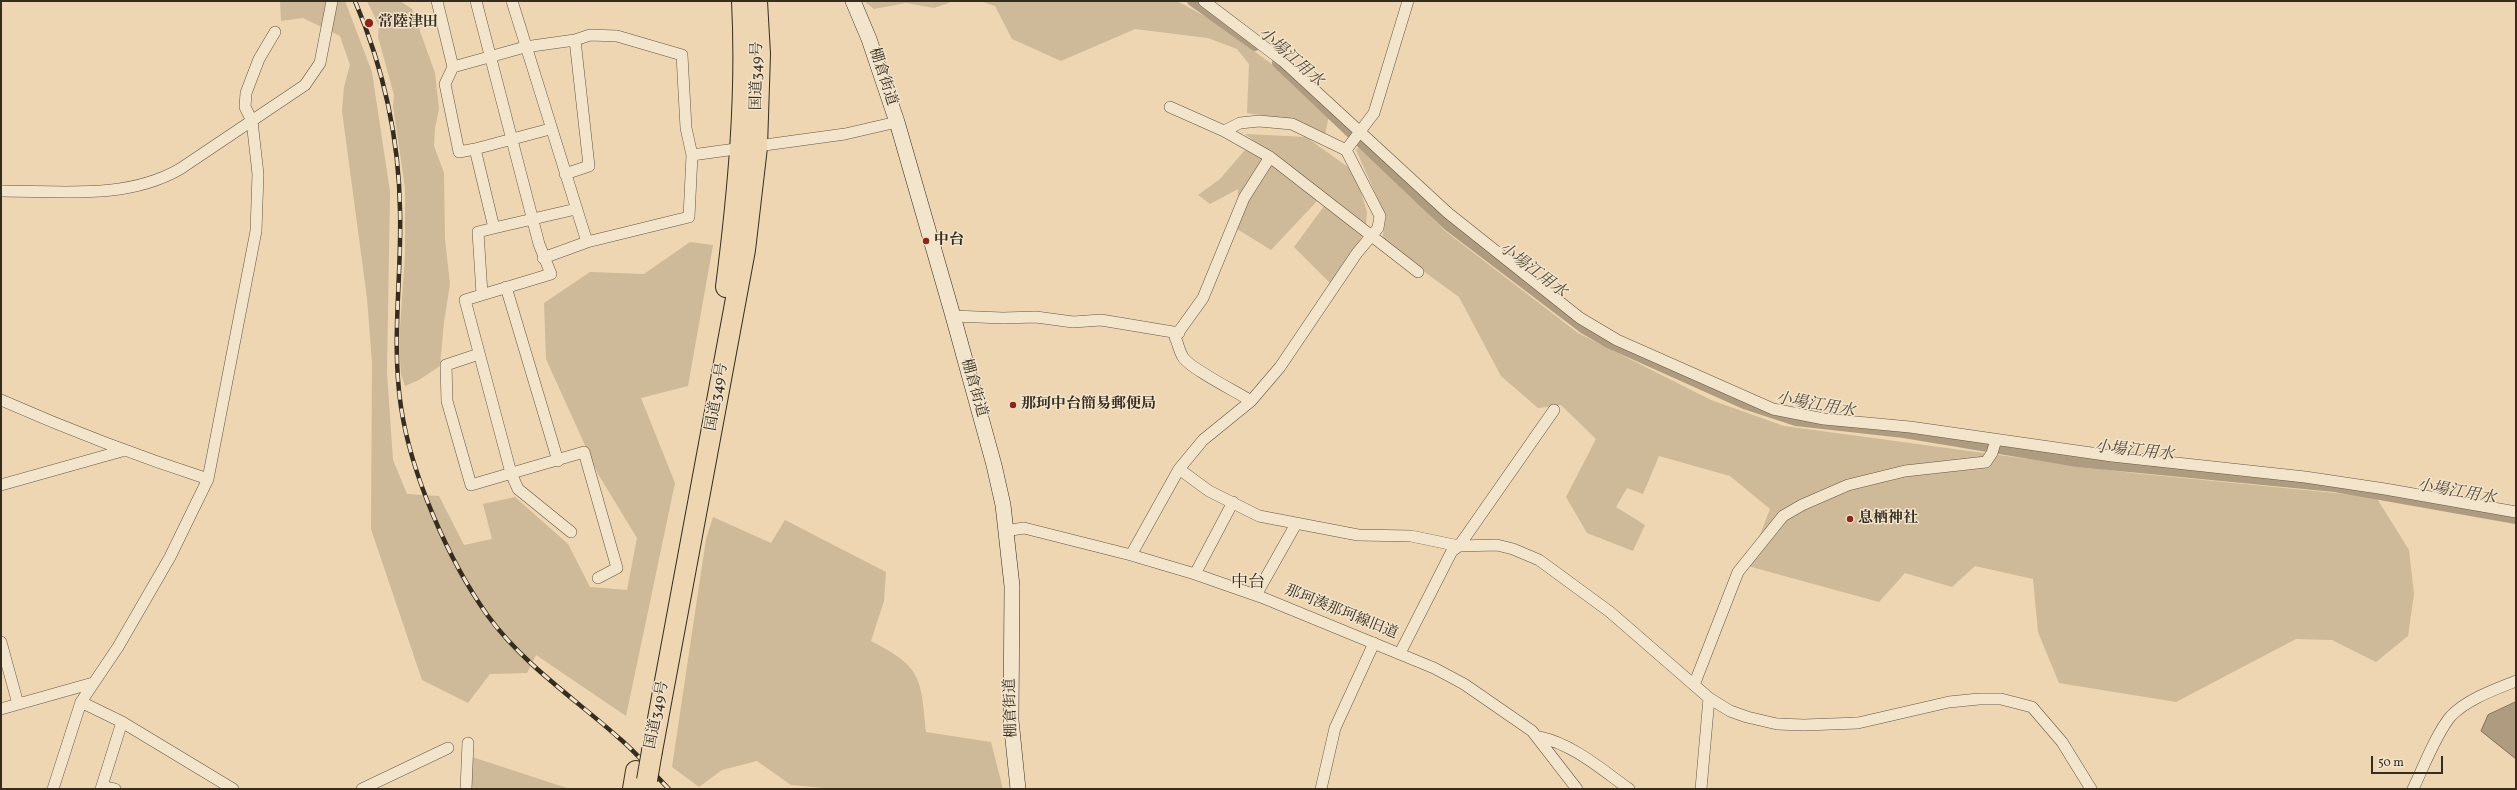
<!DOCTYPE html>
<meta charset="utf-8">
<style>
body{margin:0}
#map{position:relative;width:2517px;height:790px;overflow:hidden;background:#edd6b1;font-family:Vollkorn,serif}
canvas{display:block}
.frame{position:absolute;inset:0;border:2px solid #362c20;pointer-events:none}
.scale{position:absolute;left:2371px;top:756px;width:72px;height:18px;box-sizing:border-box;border:2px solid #362c20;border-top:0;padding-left:5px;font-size:12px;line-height:14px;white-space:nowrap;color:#362c20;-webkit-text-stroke:3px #f3e4cc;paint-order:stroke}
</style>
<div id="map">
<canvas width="2517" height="790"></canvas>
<div class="frame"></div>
<div class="scale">50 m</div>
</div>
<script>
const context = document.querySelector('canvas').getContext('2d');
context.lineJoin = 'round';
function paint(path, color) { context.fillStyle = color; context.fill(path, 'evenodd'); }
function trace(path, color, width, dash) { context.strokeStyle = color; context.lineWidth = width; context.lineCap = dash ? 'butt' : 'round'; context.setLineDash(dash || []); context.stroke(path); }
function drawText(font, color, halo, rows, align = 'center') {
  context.font = font + ' Vollkorn,"Noto Serif JP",serif'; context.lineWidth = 3; context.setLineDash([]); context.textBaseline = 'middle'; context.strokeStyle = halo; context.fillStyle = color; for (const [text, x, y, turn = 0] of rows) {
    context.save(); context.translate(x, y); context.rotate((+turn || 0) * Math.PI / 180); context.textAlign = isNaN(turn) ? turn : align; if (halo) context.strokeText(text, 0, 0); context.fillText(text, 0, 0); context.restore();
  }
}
const green = new Path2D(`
 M 280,1 L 345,1 L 372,72 L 390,192 L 387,373 L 393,460 L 407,494 L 439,496 L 464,545 L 492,539 L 483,504 L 515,497 L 568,544 L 590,587 L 627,590 L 637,538 L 598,474 L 546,359 L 544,303 L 590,272 L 644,274 L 690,242 L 713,245 L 688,386 L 641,398 L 675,483 L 626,716 L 536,655 L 527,673 L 490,674 L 468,703 L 422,680 L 371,529 L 372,363 L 367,298 L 342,111 L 344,87 L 350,65 L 340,36 L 303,18 L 281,21 Z
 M 367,1 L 400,1 L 412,9 L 435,73 L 439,109 L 435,128 L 434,146 L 444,173 L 445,239 L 450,284 L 444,322 L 440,366 L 419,380 L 405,386 L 401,374 L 399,342 L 405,256 L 405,188 L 393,106 L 394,95 L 378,37 L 379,26 Z
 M 864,1 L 954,1 L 934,8 L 906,3 L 874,9 Z
 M 980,1 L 1177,1 L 1215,22 L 1273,65 L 1329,116 L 1325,135 L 1292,120 L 1247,113 L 1249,64 L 1237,49 L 1208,38 L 1135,29 L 1061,61 L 1012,39 L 995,6 Z
 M 1245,134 L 1306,137 L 1355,172 L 1367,212 L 1366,225 L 1360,241 L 1331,284 L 1294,247 L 1330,198 Z
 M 1361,145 L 1445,231 L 1578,333 L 1711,400 L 1784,426 L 2132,473 L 2376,497 L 2409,550 L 2414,594 L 2408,636 L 2376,662 L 2332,640 L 2296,639 L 2176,702 L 2059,683 L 2038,632 L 2033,579 L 1975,566 L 1952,587 L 1905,573 L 1879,602 L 1748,566 L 1770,509 L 1730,476 L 1659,456 L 1643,494 L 1627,488 L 1616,507 L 1645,525 L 1633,551 L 1587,533 L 1566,497 L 1596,439 L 1561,405 L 1538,408 L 1501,376 L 1459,297 L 1382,241 L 1386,217 L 1356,150 Z
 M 1245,150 L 1276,165 L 1318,200 L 1271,250 L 1237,229 L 1238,189 L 1210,204 L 1198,195 L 1220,179 Z
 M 713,517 L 771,543 L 785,520 L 886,572 L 884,601 L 871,641 C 922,667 921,678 926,732 L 991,742 L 1003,789 L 836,789 L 791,785 L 757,761 L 722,770 L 699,787 L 672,767 L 706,539 Z
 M 463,754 L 570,789 L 463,789 Z`);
const water = new Path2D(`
 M 2516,702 L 2516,759 L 2481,731 L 2488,715 Z`);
const canal = new Path2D(`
 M 1192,1 L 1255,46
 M 1277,63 L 1447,225 L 1584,329 L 1608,343 L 1744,404 L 1796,421 L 1904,433 L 2078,462 L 2335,487 L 2516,519`);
const street = new Path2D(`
 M 437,1 L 453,67 L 525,47 L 575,40 L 590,35 L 617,36 L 682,55 L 686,128 L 692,155 L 689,217 L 587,242 L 543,258
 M 476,1 L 539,244 L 551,274 L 465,300 L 511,473 L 518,489 L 571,532
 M 512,1 L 587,242
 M 1204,1 L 1283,61 L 1448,213 L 1580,318 L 1617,340 L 1773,409 L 1824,419 L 1910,427 L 2112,456 L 2305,477 L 2385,489 L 2516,512
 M 453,67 L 445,84 L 459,152 L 475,149
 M 1170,107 L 1224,131 L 1270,157 L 1418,272
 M 1346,150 L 1374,113 L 1408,1
 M 692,155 L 845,134 L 897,122
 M 565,174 L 589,166 L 575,40
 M 1,191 C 61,191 126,200 180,169 L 305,85 L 320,63 L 332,1
 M 494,228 L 576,209
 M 506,287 L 558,461
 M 482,294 L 478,232 L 494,228 L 475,149 L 550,129
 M 953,316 L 1003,318 L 1036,317 L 1073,322 L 1101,320 L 1179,333
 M 479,354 L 446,365 L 447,401 L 471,485 L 584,452 L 617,568 L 598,578
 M 1,400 C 69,430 137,456 208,479
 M 1251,401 C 1237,392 1189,368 1183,357 C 1179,351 1178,343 1175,337 L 1203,298 L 1244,198 L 1270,157
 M 1179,469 L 1209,491 L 1259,516 L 1358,535 L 1411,536 L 1459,546 L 1497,545 L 1513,549 L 1539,560 L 1610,612 L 1709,698 L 1730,711 L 1747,717 L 1777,724 L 1804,725 L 1858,723 L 1949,702 L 1979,699 L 2001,699 L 2032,707 L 2062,742 L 2091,789
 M 1,485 L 122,451
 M 1005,531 L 1024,528 L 1131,555 L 1195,574 L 1261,597 L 1434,668 L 1464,684 L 1532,731 L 1577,789
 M 1131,555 L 1179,469 L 1203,440 L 1251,401 L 1280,367 L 1357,253 L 1378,228 L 1380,216 L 1346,150 L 1292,124 L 1259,121 L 1240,123 L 1224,131
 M 1195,574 L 1233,502
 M 1256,595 L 1296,524
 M 1,642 L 18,704
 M 1400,653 L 1452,551 L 1459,546 L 1554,410
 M 1694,685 L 1738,572 L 1783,516 L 1802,505 L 1848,485 L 1905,471 L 1986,462 L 1992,453 L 1996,440
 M 81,702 L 122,722 L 233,789
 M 1,709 L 93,683
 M 1539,737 C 1573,744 1601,769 1629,789
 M 102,786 L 115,789
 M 53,789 L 81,702 L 118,647 L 170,557 L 208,479 L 256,231 L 258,174 L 252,121 L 245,107 L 246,93 L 259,59 L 275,32
 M 101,789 L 122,722
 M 362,789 L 448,748
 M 466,789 L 468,743
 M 1321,789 L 1335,728 L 1374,643
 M 1701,789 L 1709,698
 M 2413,789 C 2423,768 2437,732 2451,716 C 2467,699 2496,689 2516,681`);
const secondary = new Path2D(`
 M 853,1 L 869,39 L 897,122 L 953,316 L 994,465 L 1003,505 L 1012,586 L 1011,720 L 1018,789`);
const highway = new Path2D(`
 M 726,287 C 738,192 747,97 742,1
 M 652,751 L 745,250 L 757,147 L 760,54 L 757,1
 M 633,789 L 636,771`);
const rail = new Path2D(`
 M 355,1 C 383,67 399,138 400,210 C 402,275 391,341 401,407 C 411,474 448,560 488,616 C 523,664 575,699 619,738 C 637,753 652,772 669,789`);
const highwayBridge = new Path2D(`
 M 647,780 L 652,751`);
const markers = [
 [369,23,5,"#8f2418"],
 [926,241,4,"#8f2418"],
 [1013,405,4,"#8f2418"],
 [1850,519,4,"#8f2418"]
];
const poiNames = [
 ["常陸津田",378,23],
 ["中台",934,241],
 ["那珂中台簡易郵便局",1021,405],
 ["息栖神社",1858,519]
];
const streetNames = [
 ["国道349号",758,76,-89],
 ["棚倉街道",882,77,72],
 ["棚倉街道",973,388,74],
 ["国道349号",718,397,-80],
 ["那珂湊那珂線旧道",1341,613,22],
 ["棚倉街道",1012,708,-92],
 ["国道349号",658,715,-79]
];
const waterNames = [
 ["小場江用水",1290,58,41],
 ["小場江用水",1532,271,37],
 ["小場江用水",1815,406,10],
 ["小場江用水",2134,452,6],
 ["小場江用水",2456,493,10]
];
const quarterNames = [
 ["中台",1248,584]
];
paint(green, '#ceb998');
paint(water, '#af9c80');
trace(water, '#7f6f5a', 1);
trace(canal, '#af9c80', 10);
trace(street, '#645644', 12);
trace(secondary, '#362c20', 16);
trace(highway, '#362c20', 22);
trace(street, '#f3e4cc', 11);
trace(secondary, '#f3e4cc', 15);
trace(highway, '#edd6b1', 20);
trace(rail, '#362c20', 4.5);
trace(rail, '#f3e4cc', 3, [9]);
trace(highwayBridge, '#362c20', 22, []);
trace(highwayBridge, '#edd6b1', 20);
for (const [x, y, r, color] of markers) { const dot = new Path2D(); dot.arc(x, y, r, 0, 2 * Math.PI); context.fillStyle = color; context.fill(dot); trace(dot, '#f3e4cc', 1.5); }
drawText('bold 15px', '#362c20', '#f3e4cc', poiNames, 'left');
drawText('15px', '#362c20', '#f3e4cc', streetNames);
drawText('italic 16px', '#544838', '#f3e4cc', waterNames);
drawText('17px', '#362c20', '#f3e4cc', quarterNames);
</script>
